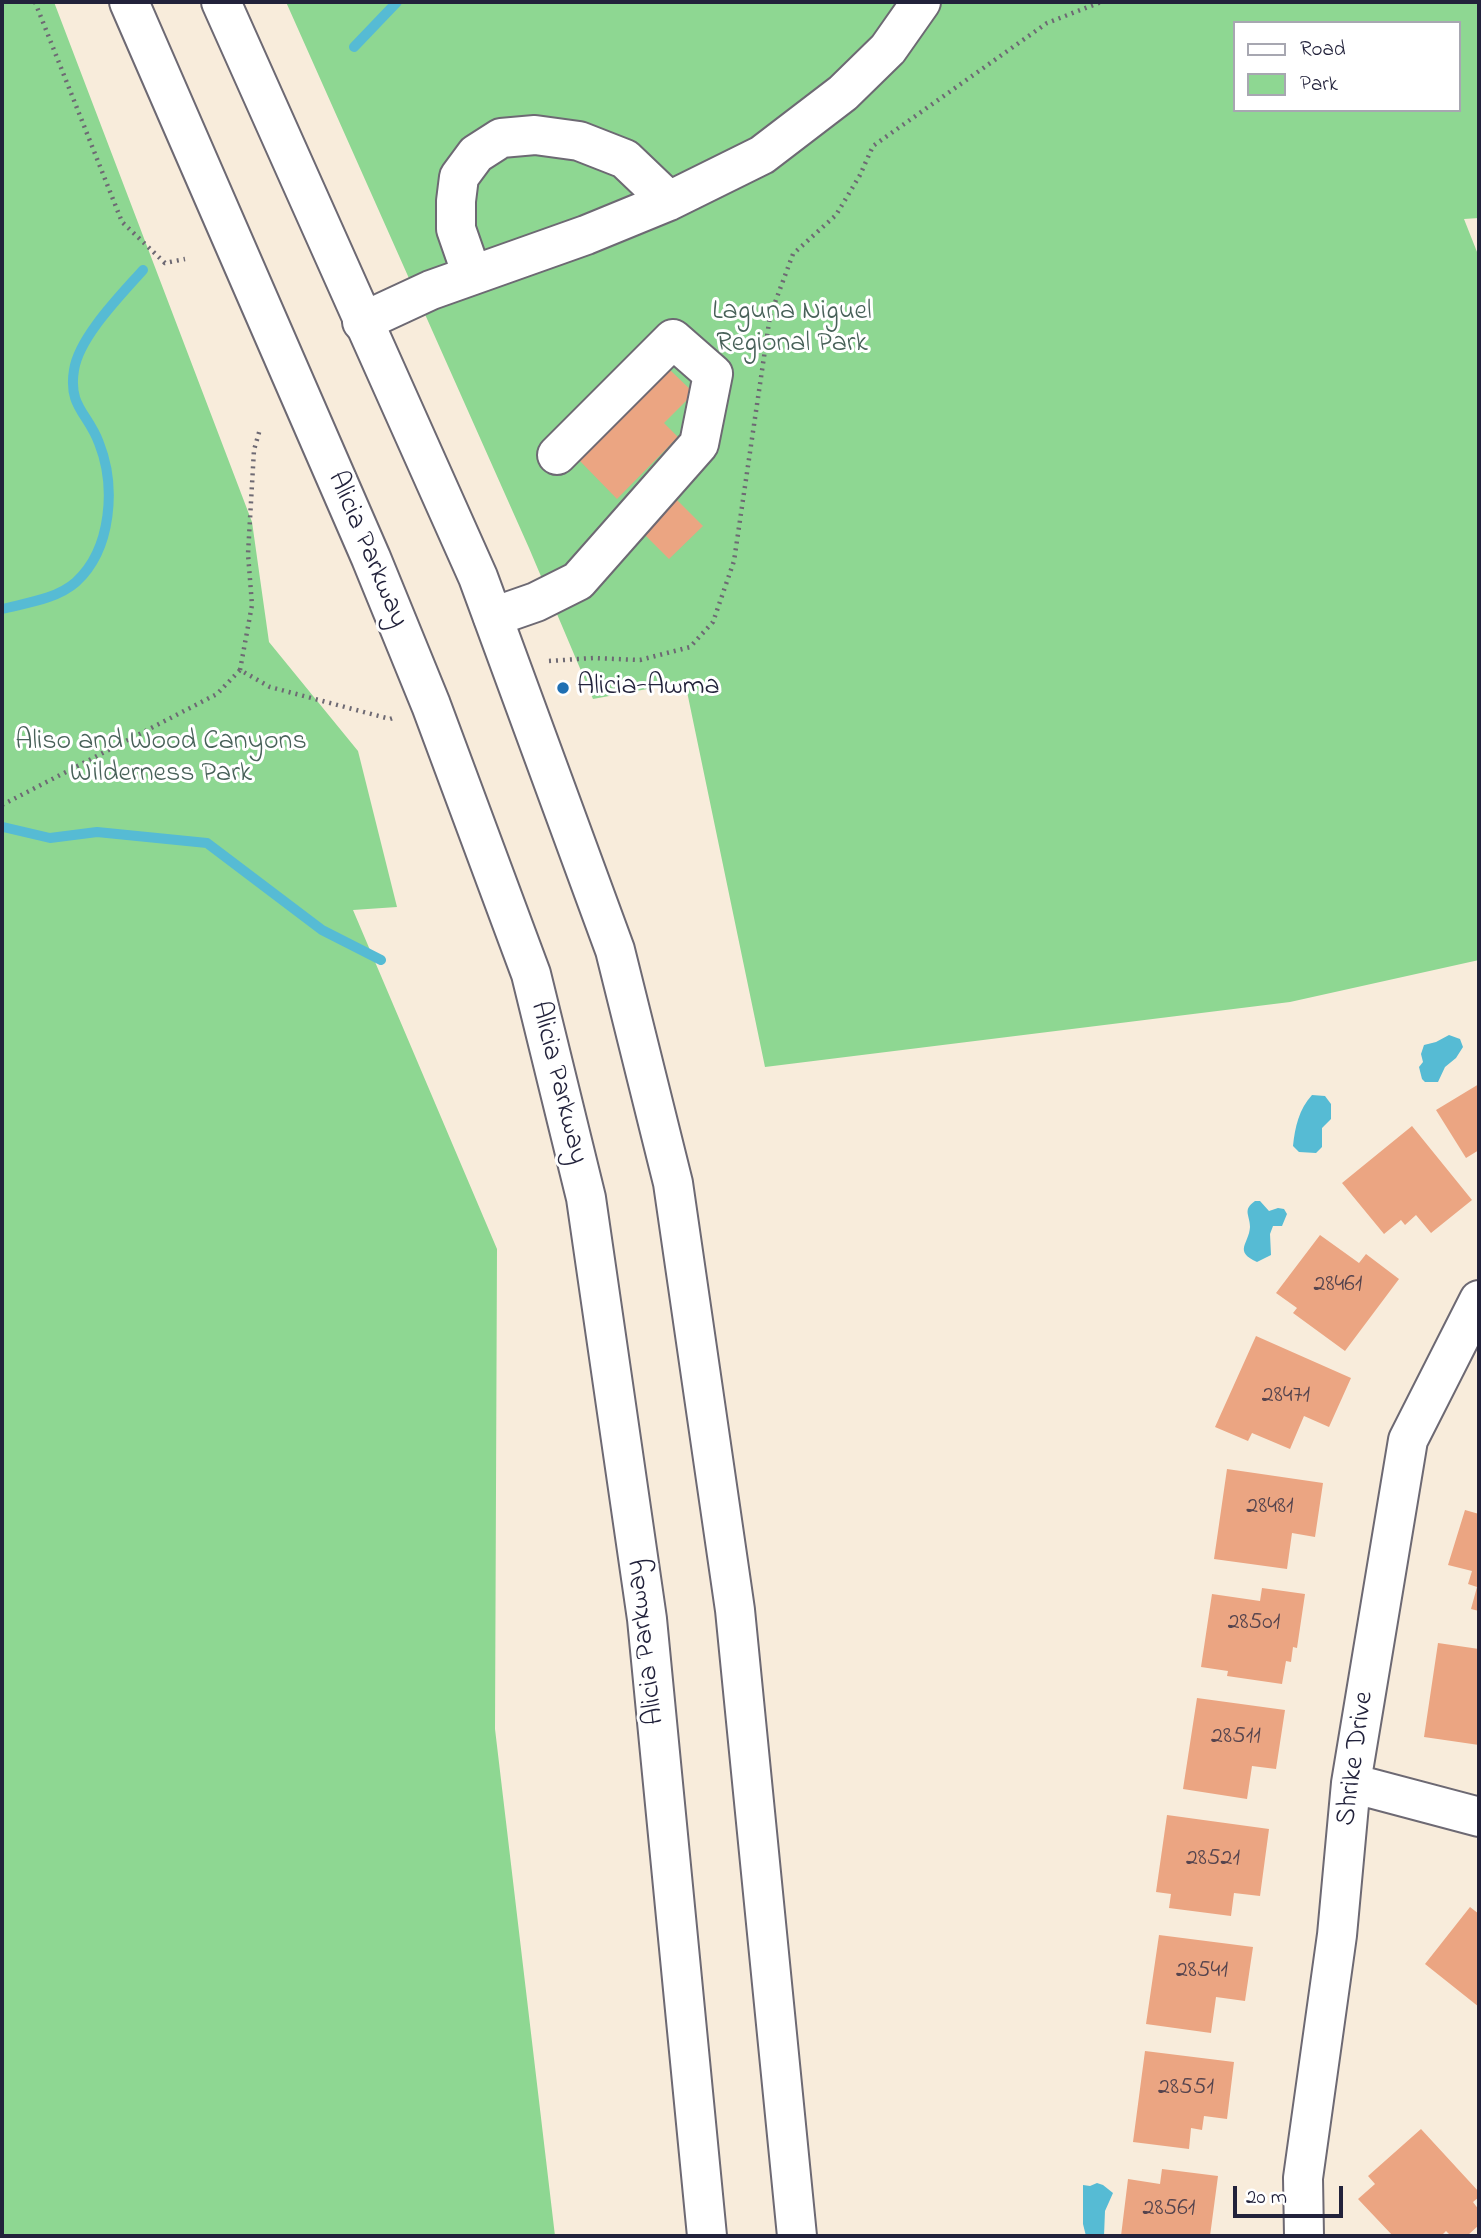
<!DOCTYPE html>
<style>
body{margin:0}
#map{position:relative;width:1481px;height:2238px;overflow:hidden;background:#f8ecdb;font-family:"Indie Flower",sans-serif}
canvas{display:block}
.frame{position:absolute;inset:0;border:4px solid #22223b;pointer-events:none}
.legend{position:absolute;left:1233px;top:21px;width:228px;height:91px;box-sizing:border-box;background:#fff;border:2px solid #a7a7b1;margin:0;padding:9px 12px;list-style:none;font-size:21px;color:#22223b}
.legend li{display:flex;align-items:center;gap:14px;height:35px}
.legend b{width:35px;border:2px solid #a7a7b1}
.scale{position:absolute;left:1233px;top:2186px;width:110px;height:32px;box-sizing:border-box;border:4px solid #22223b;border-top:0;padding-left:9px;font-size:21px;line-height:24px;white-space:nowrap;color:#22223b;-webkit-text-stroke:5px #fff;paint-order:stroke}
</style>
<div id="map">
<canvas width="1481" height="2238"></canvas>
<div class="frame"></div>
<ul class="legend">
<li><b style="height:9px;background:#fff"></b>Road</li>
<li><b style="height:19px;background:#8ed792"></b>Park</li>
</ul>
<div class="scale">20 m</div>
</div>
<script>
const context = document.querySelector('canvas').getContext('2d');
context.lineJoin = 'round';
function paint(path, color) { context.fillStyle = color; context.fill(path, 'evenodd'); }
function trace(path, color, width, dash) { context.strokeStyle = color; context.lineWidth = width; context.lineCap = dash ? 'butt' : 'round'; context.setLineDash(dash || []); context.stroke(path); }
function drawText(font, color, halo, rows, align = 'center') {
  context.font = font + ' "Indie Flower",sans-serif'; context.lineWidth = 6; context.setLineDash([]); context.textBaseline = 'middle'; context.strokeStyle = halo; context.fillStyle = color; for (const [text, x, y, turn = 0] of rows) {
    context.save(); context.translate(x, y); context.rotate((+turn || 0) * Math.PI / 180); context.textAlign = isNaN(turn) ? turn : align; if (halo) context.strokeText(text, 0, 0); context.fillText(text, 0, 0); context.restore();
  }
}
const green = new Path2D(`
 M 2,2 L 54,2 L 252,522 L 269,642 L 358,751 L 397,907 L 353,910 L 497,1249 L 495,1729 L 555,2236 L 2,2236 Z
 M 286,2 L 1479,2 L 1479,218 L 1464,219 L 1479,257 L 1479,960 L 1290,1002 L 765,1067 L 685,682 L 593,699 L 529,548 ZM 1234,23 L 1458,23 L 1458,110 L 1234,110 Z`);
const water = new Path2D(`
 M 1449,1035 L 1460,1039 L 1463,1047 L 1456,1058 L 1445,1067 L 1438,1082 L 1425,1082 L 1422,1079 L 1419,1067 L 1423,1062 L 1421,1054 L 1424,1045 L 1436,1042 Z
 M 1312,1095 L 1325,1096 L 1331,1104 L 1331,1119 L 1322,1128 L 1322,1147 L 1316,1153 L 1299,1152 L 1293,1146 C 1295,1127 1299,1109 1312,1095 Z
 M 1255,1201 L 1260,1201 L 1269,1211 L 1278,1208 L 1284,1209 L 1287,1214 L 1282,1226 L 1273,1226 L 1270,1234 L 1271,1255 L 1257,1262 C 1233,1251 1249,1244 1250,1227 C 1250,1215 1242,1210 1255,1201 Z
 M 1097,2183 L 1103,2185 L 1113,2193 L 1105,2211 L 1104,2236 L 1086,2236 L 1083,2224 L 1083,2185 L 1090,2186 Z`);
const stream = new Path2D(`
 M 354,47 L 397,2
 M 2,609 C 26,603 57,599 76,582 C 112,549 116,486 99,443 C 88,413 68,407 74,370 C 79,337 121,295 143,270
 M 3,827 L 50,838 L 97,832 L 207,843 L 322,930 L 381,960`);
const building = new Path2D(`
 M 669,369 L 694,393 L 664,423 L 678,437 L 617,499 L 579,460 Z
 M 677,500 L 703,526 L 669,559 L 643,533 Z
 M 1479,1084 L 1479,1150 L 1466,1158 L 1436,1110 Z
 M 1412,1126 L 1472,1200 L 1431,1233 L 1416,1215 L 1405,1225 L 1401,1220 L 1384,1234 L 1342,1183 Z
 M 1320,1235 L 1359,1263 L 1366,1254 L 1399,1279 L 1345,1351 L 1293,1313 L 1297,1308 L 1276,1293 Z
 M 1256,1336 L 1351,1378 L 1329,1427 L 1304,1416 L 1290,1449 L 1252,1433 L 1248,1441 L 1215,1427 Z
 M 1227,1469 L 1323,1483 L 1315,1537 L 1292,1533 L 1287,1569 L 1214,1559 Z
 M 1465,1510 L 1479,1514 L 1479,1611 L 1471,1609 L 1477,1587 L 1468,1584 L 1472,1571 L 1448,1565 Z
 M 1262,1588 L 1305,1594 L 1297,1648 L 1293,1647 L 1291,1662 L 1286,1661 L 1282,1684 L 1227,1676 L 1228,1671 L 1201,1667 L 1212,1594 L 1260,1601 Z
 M 1438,1643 L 1479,1649 L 1479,1745 L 1424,1737 Z
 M 1197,1698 L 1285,1710 L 1276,1769 L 1252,1766 L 1247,1799 L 1183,1789 Z
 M 1167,1815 L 1269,1829 L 1260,1896 L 1234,1893 L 1231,1916 L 1169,1908 L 1171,1894 L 1156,1892 Z
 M 1470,1907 L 1479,1914 L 1479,2007 L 1425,1964 Z
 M 1159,1935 L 1253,1947 L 1245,2001 L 1216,1997 L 1211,2033 L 1146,2024 Z
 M 1145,2051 L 1234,2062 L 1227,2119 L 1204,2116 L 1202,2130 L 1191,2128 L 1189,2149 L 1133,2142 Z
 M 1421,2129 L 1479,2192 L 1479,2197 L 1473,2202 L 1479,2210 L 1479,2225 L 1467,2236 L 1451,2236 L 1446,2231 L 1441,2236 L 1393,2236 L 1358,2199 L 1375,2184 L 1368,2176 Z
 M 1162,2169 L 1218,2176 L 1210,2236 L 1121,2236 L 1128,2179 L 1160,2184 Z`);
const path = new Path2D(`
 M 35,2 L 122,222 L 165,263 L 185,259
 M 549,661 L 593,658 L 640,660 L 690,647 L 713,622 L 734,561 L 770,316 L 793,254 L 836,215 L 860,175 L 873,146 L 1047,23 L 1101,2
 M 240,670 L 252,605 L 248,554 L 254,450 L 260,429
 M 2,805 L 217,694 L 240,670 L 270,687 L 390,719 L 396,717`);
const minor = new Path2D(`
 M 472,275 L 456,229 L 456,201 L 459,177 L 476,154 L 501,138 L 535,135 L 579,141 L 625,159 L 669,201
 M 362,322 L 431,290 L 586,235 L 669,201 L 762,155 L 843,93 L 888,49 L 921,2
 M 493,617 L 536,602 L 578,581 L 699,444 L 713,374 L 673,339 L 557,455
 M 1351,1783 L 1479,1817
 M 1304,2236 L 1303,2178 L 1337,1935 L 1351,1783 L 1408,1440 L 1479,1300`);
const major = new Path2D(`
 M 129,2 L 371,558 L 431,705 L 531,974 L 586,1198 L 647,1619 L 707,2236
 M 221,2 L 478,577 L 615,950 L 673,1183 L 735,1610 L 797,2236`);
const markers = [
 [563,688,7,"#1f6fb2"]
];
const numberNames = [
 ["28461",1338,1286],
 ["28471",1286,1397],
 ["28481",1270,1508],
 ["28501",1254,1624],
 ["28511",1236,1738],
 ["28521",1213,1860],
 ["28541",1202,1972],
 ["28551",1186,2089],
 ["28561",1169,2210]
];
const parkNames = [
 ["Laguna Niguel",792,313],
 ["Regional Park",792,345],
 ["Aliso and Wood Canyons",161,743],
 ["Wilderness Park",161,775]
];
const streetNames = [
 ["Alicia Parkway",366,550,67],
 ["Alicia Parkway",557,1083,76],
 ["Alicia Parkway",647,1642,-97],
 ["Shrike Drive",1357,1759,-82]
];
const poiNames = [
 ["Alicia-Awma",577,688]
];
paint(green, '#8ed792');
paint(water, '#56bbd4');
trace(stream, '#56bbd4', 10);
paint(building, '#eba582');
trace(minor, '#6d6973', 42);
trace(major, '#6d6973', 42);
trace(path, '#6d6973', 4.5, [2, 5]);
trace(minor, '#fff', 38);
trace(major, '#fff', 38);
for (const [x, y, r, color] of markers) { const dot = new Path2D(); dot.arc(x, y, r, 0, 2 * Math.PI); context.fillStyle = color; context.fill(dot); trace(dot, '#fff', 2.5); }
drawText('24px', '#54434d', null, numberNames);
drawText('28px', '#486159', '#fff', parkNames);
drawText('28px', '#22223b', '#fff', streetNames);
drawText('28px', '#22223b', '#fff', poiNames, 'left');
</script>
